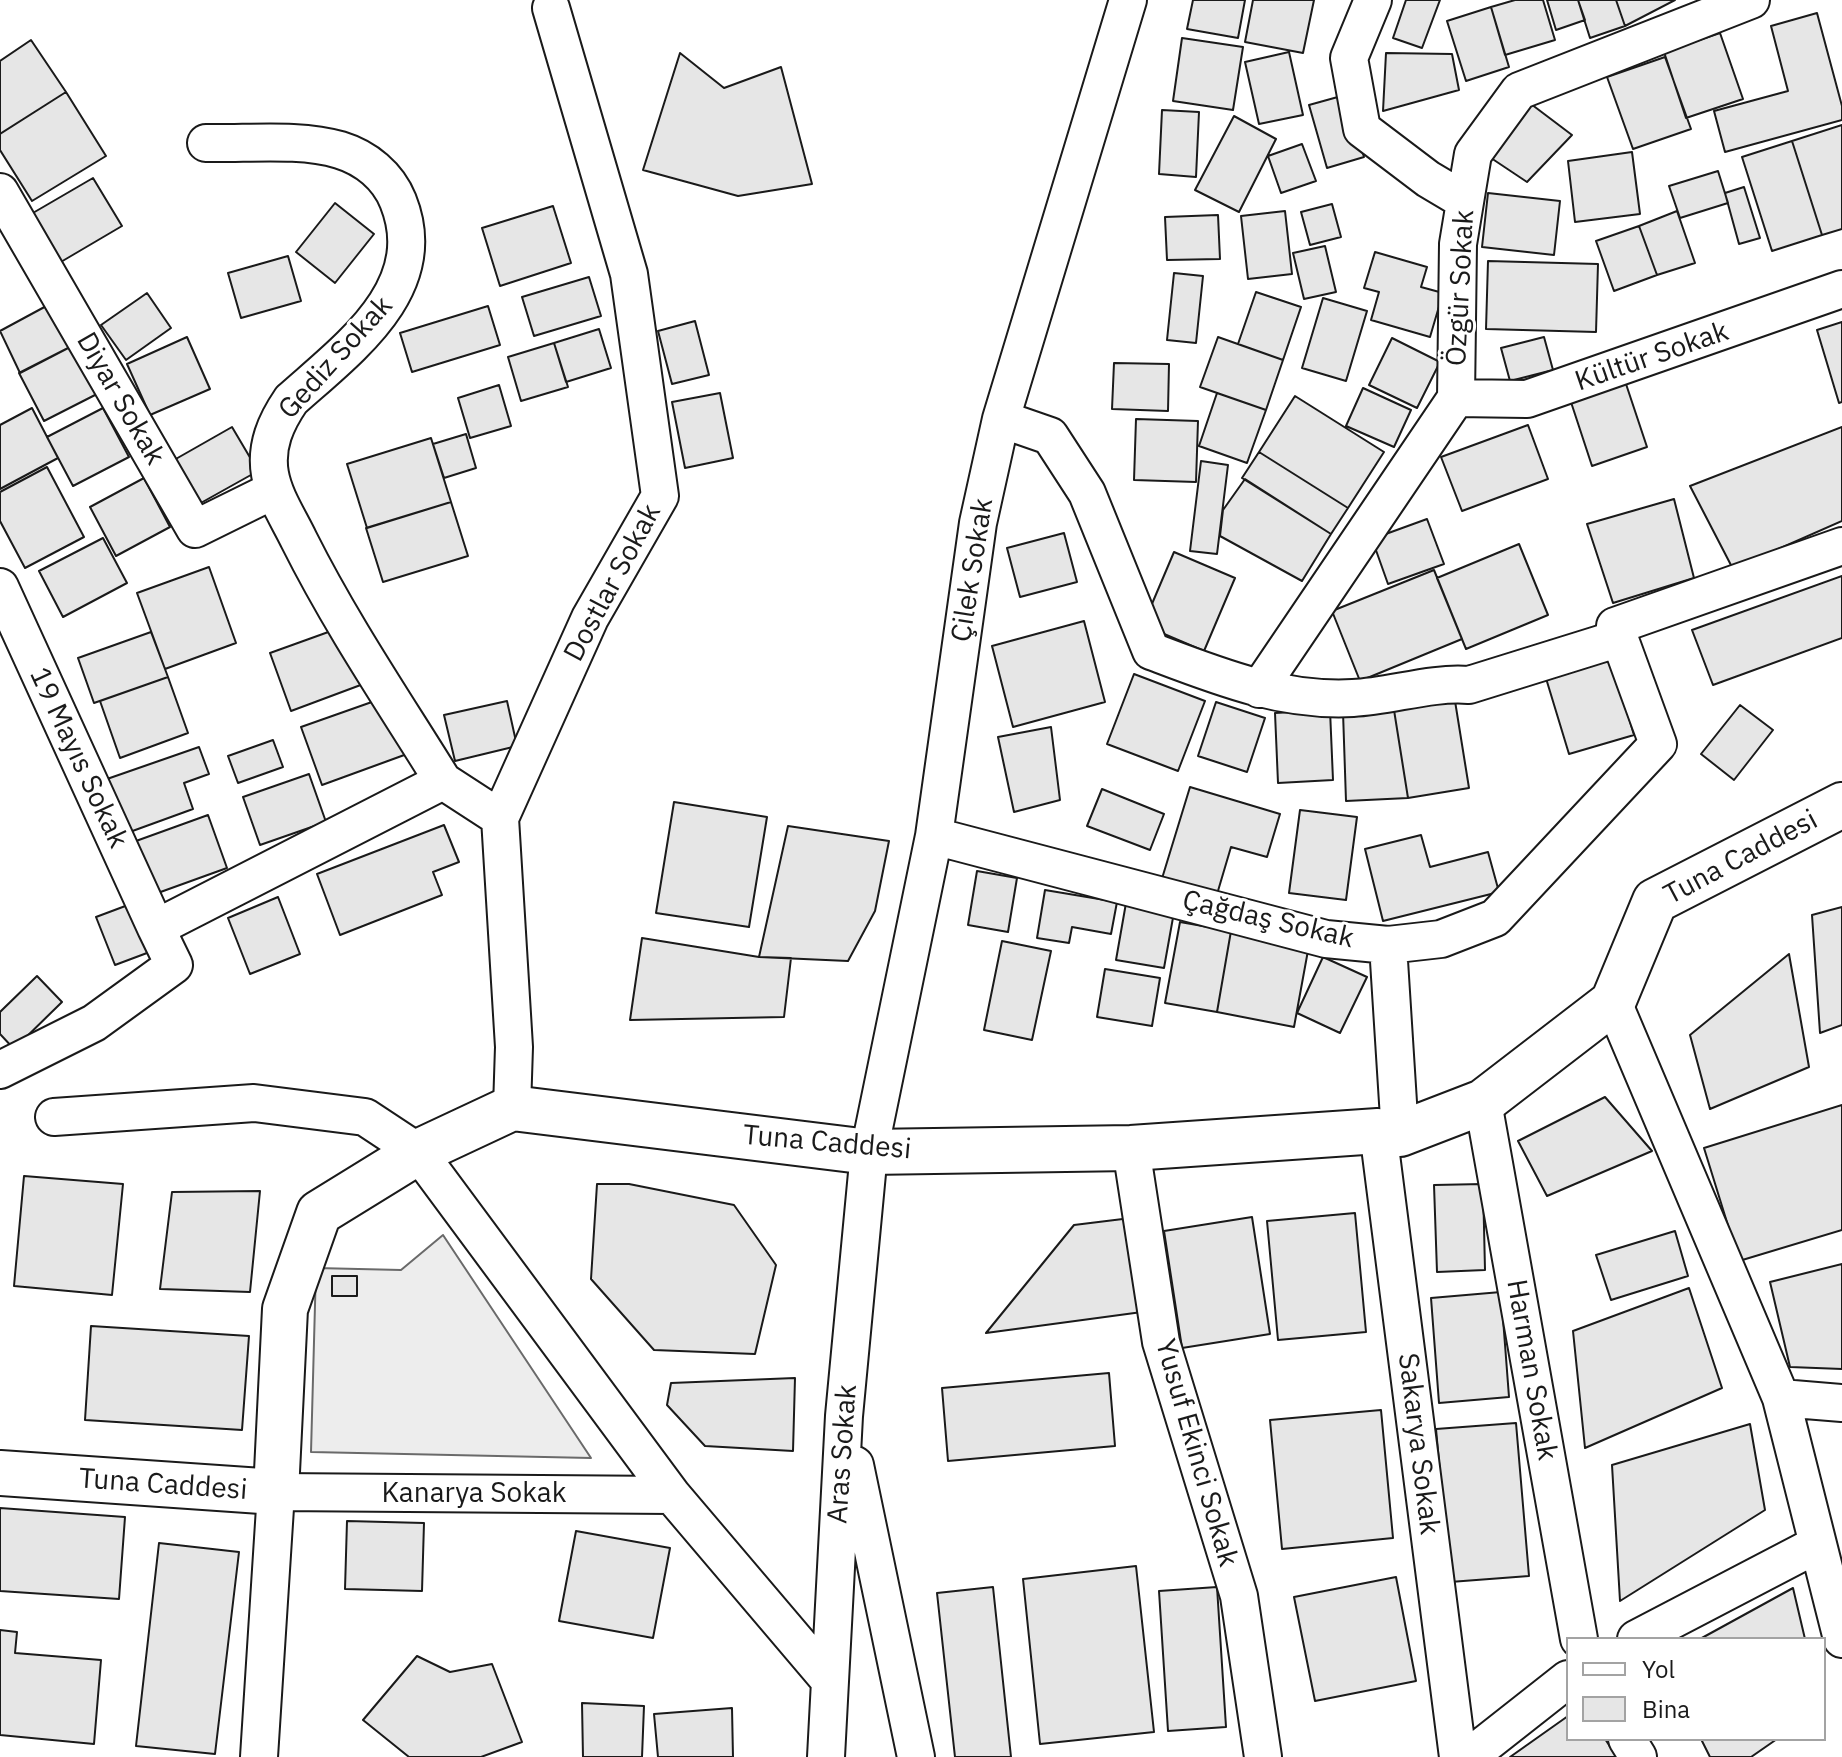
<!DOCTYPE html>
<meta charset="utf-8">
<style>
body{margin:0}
#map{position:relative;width:1842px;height:1757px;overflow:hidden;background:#fff;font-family:"IBM Plex Sans",sans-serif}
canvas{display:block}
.legend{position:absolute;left:1566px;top:1637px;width:260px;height:104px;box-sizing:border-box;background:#fff;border:2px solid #a3a3a3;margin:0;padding:10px 14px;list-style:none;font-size:24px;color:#1a1a1a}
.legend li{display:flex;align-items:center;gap:16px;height:40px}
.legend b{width:40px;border:2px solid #a3a3a3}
</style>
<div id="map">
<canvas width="1842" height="1757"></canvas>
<ul class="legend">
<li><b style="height:10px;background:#fff"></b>Yol</li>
<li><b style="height:22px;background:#e6e6e6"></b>Bina</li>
</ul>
</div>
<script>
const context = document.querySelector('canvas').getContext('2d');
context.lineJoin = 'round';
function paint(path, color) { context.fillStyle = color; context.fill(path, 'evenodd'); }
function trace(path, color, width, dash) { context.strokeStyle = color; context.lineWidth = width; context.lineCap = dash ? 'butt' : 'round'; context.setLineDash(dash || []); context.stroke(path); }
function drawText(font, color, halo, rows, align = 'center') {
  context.font = font + ' "IBM Plex Sans",sans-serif'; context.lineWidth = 6; context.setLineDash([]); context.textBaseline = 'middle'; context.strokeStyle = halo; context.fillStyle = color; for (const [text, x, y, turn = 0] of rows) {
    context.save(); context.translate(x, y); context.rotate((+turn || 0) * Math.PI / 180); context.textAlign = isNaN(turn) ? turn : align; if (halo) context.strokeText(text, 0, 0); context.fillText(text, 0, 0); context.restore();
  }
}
const built = new Path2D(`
 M 443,1235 L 591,1458 L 311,1452 L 316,1268 L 401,1270 Z`);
const building = new Path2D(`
 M 1193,0 L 1245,0 L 1238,38 L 1187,29 Z
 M 1253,0 L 1314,0 L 1303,53 L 1245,42 Z
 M 1406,0 L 1440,0 L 1422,48 L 1393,38 Z
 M 1515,0 L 1543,0 L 1555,40 L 1505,55 L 1491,7 Z
 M 1547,0 L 1578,0 L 1585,20 L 1556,30 Z
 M 1578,0 L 1616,0 L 1625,26 L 1590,38 Z
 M 1616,0 L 1675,0 L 1625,26 Z
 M 1491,7 L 1509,67 L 1466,81 L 1447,21 Z
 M 1817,13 L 1842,106 L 1842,120 L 1725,152 L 1714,111 L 1788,91 L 1771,26 Z
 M 1720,33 L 1743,99 L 1686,118 L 1664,52 Z
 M 1182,38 L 1243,47 L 1233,110 L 1173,101 Z
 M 31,40 L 66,92 L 0,134 L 0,61 Z
 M 1289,52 L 1303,115 L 1259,124 L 1245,62 Z
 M 680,53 L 724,88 L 781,67 L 812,184 L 738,196 L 643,170 Z
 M 1386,53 L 1452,54 L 1459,90 L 1383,111 Z
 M 1665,57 L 1691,129 L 1633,149 L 1607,77 Z
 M 66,92 L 106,156 L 32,201 L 0,150 L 0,134 Z
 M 1345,95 L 1364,157 L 1327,168 L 1309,105 Z
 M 1531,104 L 1572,135 L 1527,182 L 1491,158 Z
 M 1162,110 L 1199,112 L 1196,177 L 1159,174 Z
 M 1234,116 L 1276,139 L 1239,212 L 1195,190 Z
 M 1842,125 L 1842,229 L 1822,235 L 1792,141 Z
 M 1792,141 L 1822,235 L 1772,251 L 1742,157 Z
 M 1302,144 L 1316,181 L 1281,193 L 1268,156 Z
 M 1632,152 L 1640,214 L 1575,222 L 1568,161 Z
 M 1718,171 L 1728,203 L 1680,218 L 1669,186 Z
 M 93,178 L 122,226 L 54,266 L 26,217 Z
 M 1744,187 L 1760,238 L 1739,244 L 1725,193 Z
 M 1488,193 L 1560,201 L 1554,255 L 1482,247 Z
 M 335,203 L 374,234 L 335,283 L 296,252 Z
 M 1332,204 L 1341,237 L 1310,245 L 1301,212 Z
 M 553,206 L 571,263 L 500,286 L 482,228 Z
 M 1285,211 L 1292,274 L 1248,279 L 1241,216 Z
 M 1677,211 L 1695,263 L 1657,275 L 1639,226 Z
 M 1218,215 L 1220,259 L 1167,260 L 1165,217 Z
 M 1639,226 L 1657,275 L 1614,291 L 1596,241 Z
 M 1325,246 L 1336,292 L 1304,299 L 1293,253 Z
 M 1375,252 L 1427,267 L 1421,287 L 1443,293 L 1430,337 L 1371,320 L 1379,292 L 1364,288 Z
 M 288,256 L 301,301 L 241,318 L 228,273 Z
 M 1488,261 L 1598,264 L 1596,332 L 1486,329 Z
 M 1174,273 L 1203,276 L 1196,343 L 1167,340 Z
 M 589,277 L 601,316 L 534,336 L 522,297 Z
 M 1256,292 L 1301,307 L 1283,360 L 1238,344 Z
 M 147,293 L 171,328 L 126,360 L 101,325 Z
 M 1323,298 L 1367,311 L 1346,381 L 1302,368 Z
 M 50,304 L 72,346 L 20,373 L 0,331 Z
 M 488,306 L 500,345 L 412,372 L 400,333 Z
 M 695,321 L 709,375 L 672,384 L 658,331 Z
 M 1842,322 L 1842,402 L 1839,403 L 1817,330 Z
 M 599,329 L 611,368 L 566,382 L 554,343 Z
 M 187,337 L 210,389 L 150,415 L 127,364 Z
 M 1218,337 L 1283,360 L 1266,410 L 1200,387 Z
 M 1544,337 L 1553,370 L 1510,381 L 1501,348 Z
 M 1392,338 L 1440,362 L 1417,408 L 1369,385 Z
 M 554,343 L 568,387 L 521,401 L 508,357 Z
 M 72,346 L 97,394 L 44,421 L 19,373 Z
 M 1114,363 L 1169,364 L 1168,411 L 1112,409 Z
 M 1623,375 L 1647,447 L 1592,466 L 1568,393 Z
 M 499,385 L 511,426 L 470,438 L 458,398 Z
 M 1363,388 L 1411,410 L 1394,447 L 1346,426 Z
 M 720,393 L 733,458 L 685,468 L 672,402 Z
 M 1217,393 L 1266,410 L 1247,463 L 1199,446 Z
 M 1295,396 L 1384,452 L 1348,508 L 1259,452 Z
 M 32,408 L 58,458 L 0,489 L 0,425 Z
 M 103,408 L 129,457 L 73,486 L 47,437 Z
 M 1136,419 L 1198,421 L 1196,482 L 1134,480 Z
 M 1528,425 L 1548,479 L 1462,511 L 1441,457 Z
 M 232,427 L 258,471 L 199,504 L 174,460 Z
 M 1842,427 L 1842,521 L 1733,569 L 1690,486 Z
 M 466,434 L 476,468 L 444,478 L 433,444 Z
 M 431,438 L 451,502 L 367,528 L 347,464 Z
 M 1259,452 L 1348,508 L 1331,534 L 1242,478 Z
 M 1201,461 L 1228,465 L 1217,554 L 1190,551 Z
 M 47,467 L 84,537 L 25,568 L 0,521 L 0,492 Z
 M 144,478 L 170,527 L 116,556 L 90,507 Z
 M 1245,479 L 1331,534 L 1302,581 L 1220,536 L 1223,510 Z
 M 1674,499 L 1694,578 L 1613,603 L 1587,524 Z
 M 451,502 L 468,556 L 383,582 L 366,528 Z
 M 1427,519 L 1444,564 L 1388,584 L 1372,539 Z
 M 1064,533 L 1077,582 L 1020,597 L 1007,548 Z
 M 103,538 L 127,583 L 63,617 L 39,571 Z
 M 1519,544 L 1548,615 L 1466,649 L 1437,578 Z
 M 1174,552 L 1235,578 L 1204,651 L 1143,625 Z
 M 209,567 L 236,643 L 165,669 L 137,593 Z
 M 1434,570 L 1462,639 L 1360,681 L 1332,611 Z
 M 1842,576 L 1842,638 L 1713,685 L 1692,630 Z
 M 1084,621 L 1105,702 L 1013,727 L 992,646 Z
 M 345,626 L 366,683 L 291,711 L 270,653 Z
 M 151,632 L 168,677 L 94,703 L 78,658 Z
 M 1610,654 L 1634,735 L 1569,754 L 1545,675 Z
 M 1134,674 L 1205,701 L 1178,771 L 1107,744 Z
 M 168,677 L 188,733 L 120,758 L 100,701 Z
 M 386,697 L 407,754 L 322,785 L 301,727 Z
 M 507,701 L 517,746 L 455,761 L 444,715 Z
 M 1455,701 L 1469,788 L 1408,798 L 1394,710 Z
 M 1216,702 L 1265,718 L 1247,772 L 1198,756 Z
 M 1740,705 L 1773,730 L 1734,780 L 1701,754 Z
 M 1330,710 L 1333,780 L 1278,783 L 1275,713 Z
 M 1394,710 L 1408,798 L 1346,801 L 1343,712 Z
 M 1051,727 L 1060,800 L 1014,812 L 998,737 Z
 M 273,740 L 283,767 L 238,783 L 228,756 Z
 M 199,747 L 209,774 L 184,783 L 193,809 L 127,833 L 107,779 Z
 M 309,774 L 326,822 L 260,845 L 243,797 Z
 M 1190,787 L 1280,814 L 1267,857 L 1231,847 L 1215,901 L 1160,885 Z
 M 1102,789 L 1164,814 L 1150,850 L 1087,826 Z
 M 674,802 L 767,817 L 749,927 L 656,913 Z
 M 1300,810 L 1357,817 L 1346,900 L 1289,893 Z
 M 208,815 L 227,868 L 155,894 L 136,841 Z
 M 444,825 L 459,862 L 433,872 L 442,895 L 340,935 L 317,874 Z
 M 788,826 L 889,841 L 875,911 L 848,961 L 759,957 Z
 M 1421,835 L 1430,867 L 1488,852 L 1499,892 L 1383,921 L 1365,849 Z
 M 977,871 L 1017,878 L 1008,932 L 968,925 Z
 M 1045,890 L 1117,902 L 1111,934 L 1072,927 L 1069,943 L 1037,938 Z
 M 278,897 L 300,954 L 250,974 L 228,918 Z
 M 136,902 L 155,950 L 115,965 L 96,917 Z
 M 1126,903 L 1174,912 L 1164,968 L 1116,960 Z
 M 1842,907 L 1842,1025 L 1820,1033 L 1812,915 Z
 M 1180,922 L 1231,931 L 1217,1012 L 1165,1003 Z
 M 1231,931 L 1309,945 L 1294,1027 L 1217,1012 Z
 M 642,938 L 759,957 L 791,958 L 784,1017 L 630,1020 Z
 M 1002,941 L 1051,951 L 1032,1040 L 984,1030 Z
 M 1789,954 L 1809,1067 L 1710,1109 L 1690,1035 Z
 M 1323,957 L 1367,977 L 1340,1033 L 1297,1013 Z
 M 1105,969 L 1160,978 L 1152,1026 L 1097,1017 Z
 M 37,976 L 62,1002 L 14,1049 L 0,1034 L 0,1012 Z
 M 1605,1097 L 1652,1151 L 1547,1196 L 1518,1141 Z
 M 1842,1105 L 1842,1230 L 1739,1261 L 1704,1148 Z
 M 24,1176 L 123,1184 L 112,1295 L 14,1286 Z
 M 597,1184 L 629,1184 L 734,1205 L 776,1265 L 755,1354 L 654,1350 L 591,1279 Z
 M 1483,1184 L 1485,1270 L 1437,1272 L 1434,1185 Z
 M 260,1191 L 250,1292 L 160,1289 L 172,1192 Z
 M 1355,1213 L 1366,1332 L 1278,1340 L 1267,1221 Z
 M 1252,1217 L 1270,1334 L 1182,1348 L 1164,1231 Z
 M 1131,1218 L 1142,1312 L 986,1333 L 1074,1225 Z
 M 1675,1231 L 1688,1276 L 1611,1300 L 1596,1255 Z
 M 1842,1264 L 1842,1369 L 1790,1367 L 1770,1282 Z
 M 332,1276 L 357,1276 L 357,1296 L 332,1296 Z
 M 1689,1288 L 1722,1388 L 1585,1448 L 1573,1331 Z
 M 1501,1292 L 1509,1397 L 1439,1403 L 1431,1298 Z
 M 91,1326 L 249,1336 L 242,1430 L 85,1420 Z
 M 1109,1373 L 1115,1446 L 948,1461 L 942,1388 Z
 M 795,1378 L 793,1451 L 705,1446 L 667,1405 L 671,1383 Z
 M 1381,1410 L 1393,1538 L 1282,1549 L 1270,1420 Z
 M 1516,1423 L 1529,1576 L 1450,1582 L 1436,1429 Z
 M 1750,1424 L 1765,1510 L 1620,1601 L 1612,1465 Z
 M 0,1508 L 125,1517 L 119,1599 L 0,1591 Z
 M 347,1521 L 424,1523 L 422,1591 L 345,1589 Z
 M 576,1531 L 670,1548 L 653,1638 L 559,1621 Z
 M 159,1543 L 239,1552 L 215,1754 L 136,1746 Z
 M 1136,1566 L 1154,1732 L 1040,1744 L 1023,1579 Z
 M 1396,1577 L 1416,1681 L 1315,1701 L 1294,1597 Z
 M 993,1587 L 1011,1757 L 955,1757 L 937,1593 Z
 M 1217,1587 L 1226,1727 L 1168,1731 L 1159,1591 Z
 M 1793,1588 L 1805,1639 L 1700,1639 Z
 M 0,1630 L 17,1632 L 15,1653 L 101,1660 L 94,1744 L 0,1735 Z
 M 417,1656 L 450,1672 L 492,1664 L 522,1742 L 481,1757 L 409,1757 L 363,1720 Z
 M 582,1703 L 644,1706 L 642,1757 L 583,1757 Z
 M 732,1708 L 733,1757 L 658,1757 L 654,1714 Z
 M 1568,1716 L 1568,1739 L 1605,1739 L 1617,1757 L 1510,1757 Z
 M 1701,1739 L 1777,1739 L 1751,1757 L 1710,1757 Z`);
const minor = new Path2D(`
 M 1373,0 L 1349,58 L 1362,129 L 1428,179 L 1465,201
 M 206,143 C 248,144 300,138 340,150 C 366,158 388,176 398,201 C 433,288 349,348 291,400 C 276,422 265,446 270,474 C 274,497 289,519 299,540 C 341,624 394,702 443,781
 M 0,192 L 195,529 L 274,490
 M 1456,398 L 1527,399 L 1842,289
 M 1001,419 L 1050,436 L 1087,493 L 1151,651 C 1217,676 1281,702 1353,698 C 1392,696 1430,682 1469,685 L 1620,638
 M 0,587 L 156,928
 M 1259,689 L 1456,398 L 1458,244 L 1473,154 L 1519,91 L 1751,0
 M 934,836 L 1326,939 L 1388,945 L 1441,939 L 1495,918 L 1658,744 L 1615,626 L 1842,546
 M 1388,945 L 1400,1134
 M 1613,1002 L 1781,1398 L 1842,1639
 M 0,1070 L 94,1023 L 174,965 L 156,928 L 443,781 L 500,818
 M 1483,1102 L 1579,1639
 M 512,1108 L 514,1047 L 500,818 L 590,618 L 660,496 L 629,274 L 551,8
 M 54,1117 L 254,1103 L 365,1117 L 418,1152 L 672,1495 L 830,1681
 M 1378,1131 L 1458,1757
 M 1131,1148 L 1161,1342 L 1239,1596 L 1263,1757
 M 1781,1398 L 1842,1403
 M 855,1465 L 916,1757
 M 1636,1639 L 1818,1544
 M 1627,1739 L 1638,1757
 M 259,1757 L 276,1492 L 672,1495
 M 826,1757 L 844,1416 L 869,1152 L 934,836 L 978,523 L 1001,419 L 1128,0
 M 1469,1757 L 1568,1679`);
const tertiary = new Path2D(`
 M 0,1473 L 276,1492 L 285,1309 L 319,1213 L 418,1152 L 512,1108 L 869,1152 L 1131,1148 L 1378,1131 L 1400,1134 L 1483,1102 L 1613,1002 L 1655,901 L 1842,805`);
const streetNames = [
 ["Özgür Sokak",1461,288,-87],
 ["Kültür Sokak",1652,357,-19],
 ["Gediz Sokak",336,358,-48],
 ["Diyar Sokak",120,399,60],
 ["Çilek Sokak",973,570,-81],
 ["Dostlar Sokak",613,583,-62],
 ["19 Mayıs Sokak",78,758,65],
 ["Tuna Caddesi",1741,858,-28],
 ["Çağdaş Sokak",1268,920,13],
 ["Tuna Caddesi",827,1143,5],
 ["Harman Sokak",1531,1370,80],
 ["Sakarya Sokak",1418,1444,83],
 ["Yusuf Ekinci Sokak",1196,1453,74],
 ["Aras Sokak",843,1454,-86],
 ["Tuna Caddesi",163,1485,4],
 ["Kanarya Sokak",474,1494]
];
paint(built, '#ededed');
trace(built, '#6a6a6a', 2);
paint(building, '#e6e6e6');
trace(building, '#1a1a1a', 2);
trace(minor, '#1a1a1a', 40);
trace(tertiary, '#1a1a1a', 48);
trace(minor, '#fff', 36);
trace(tertiary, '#fff', 44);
drawText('28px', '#1a1a1a', '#fff', streetNames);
</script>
